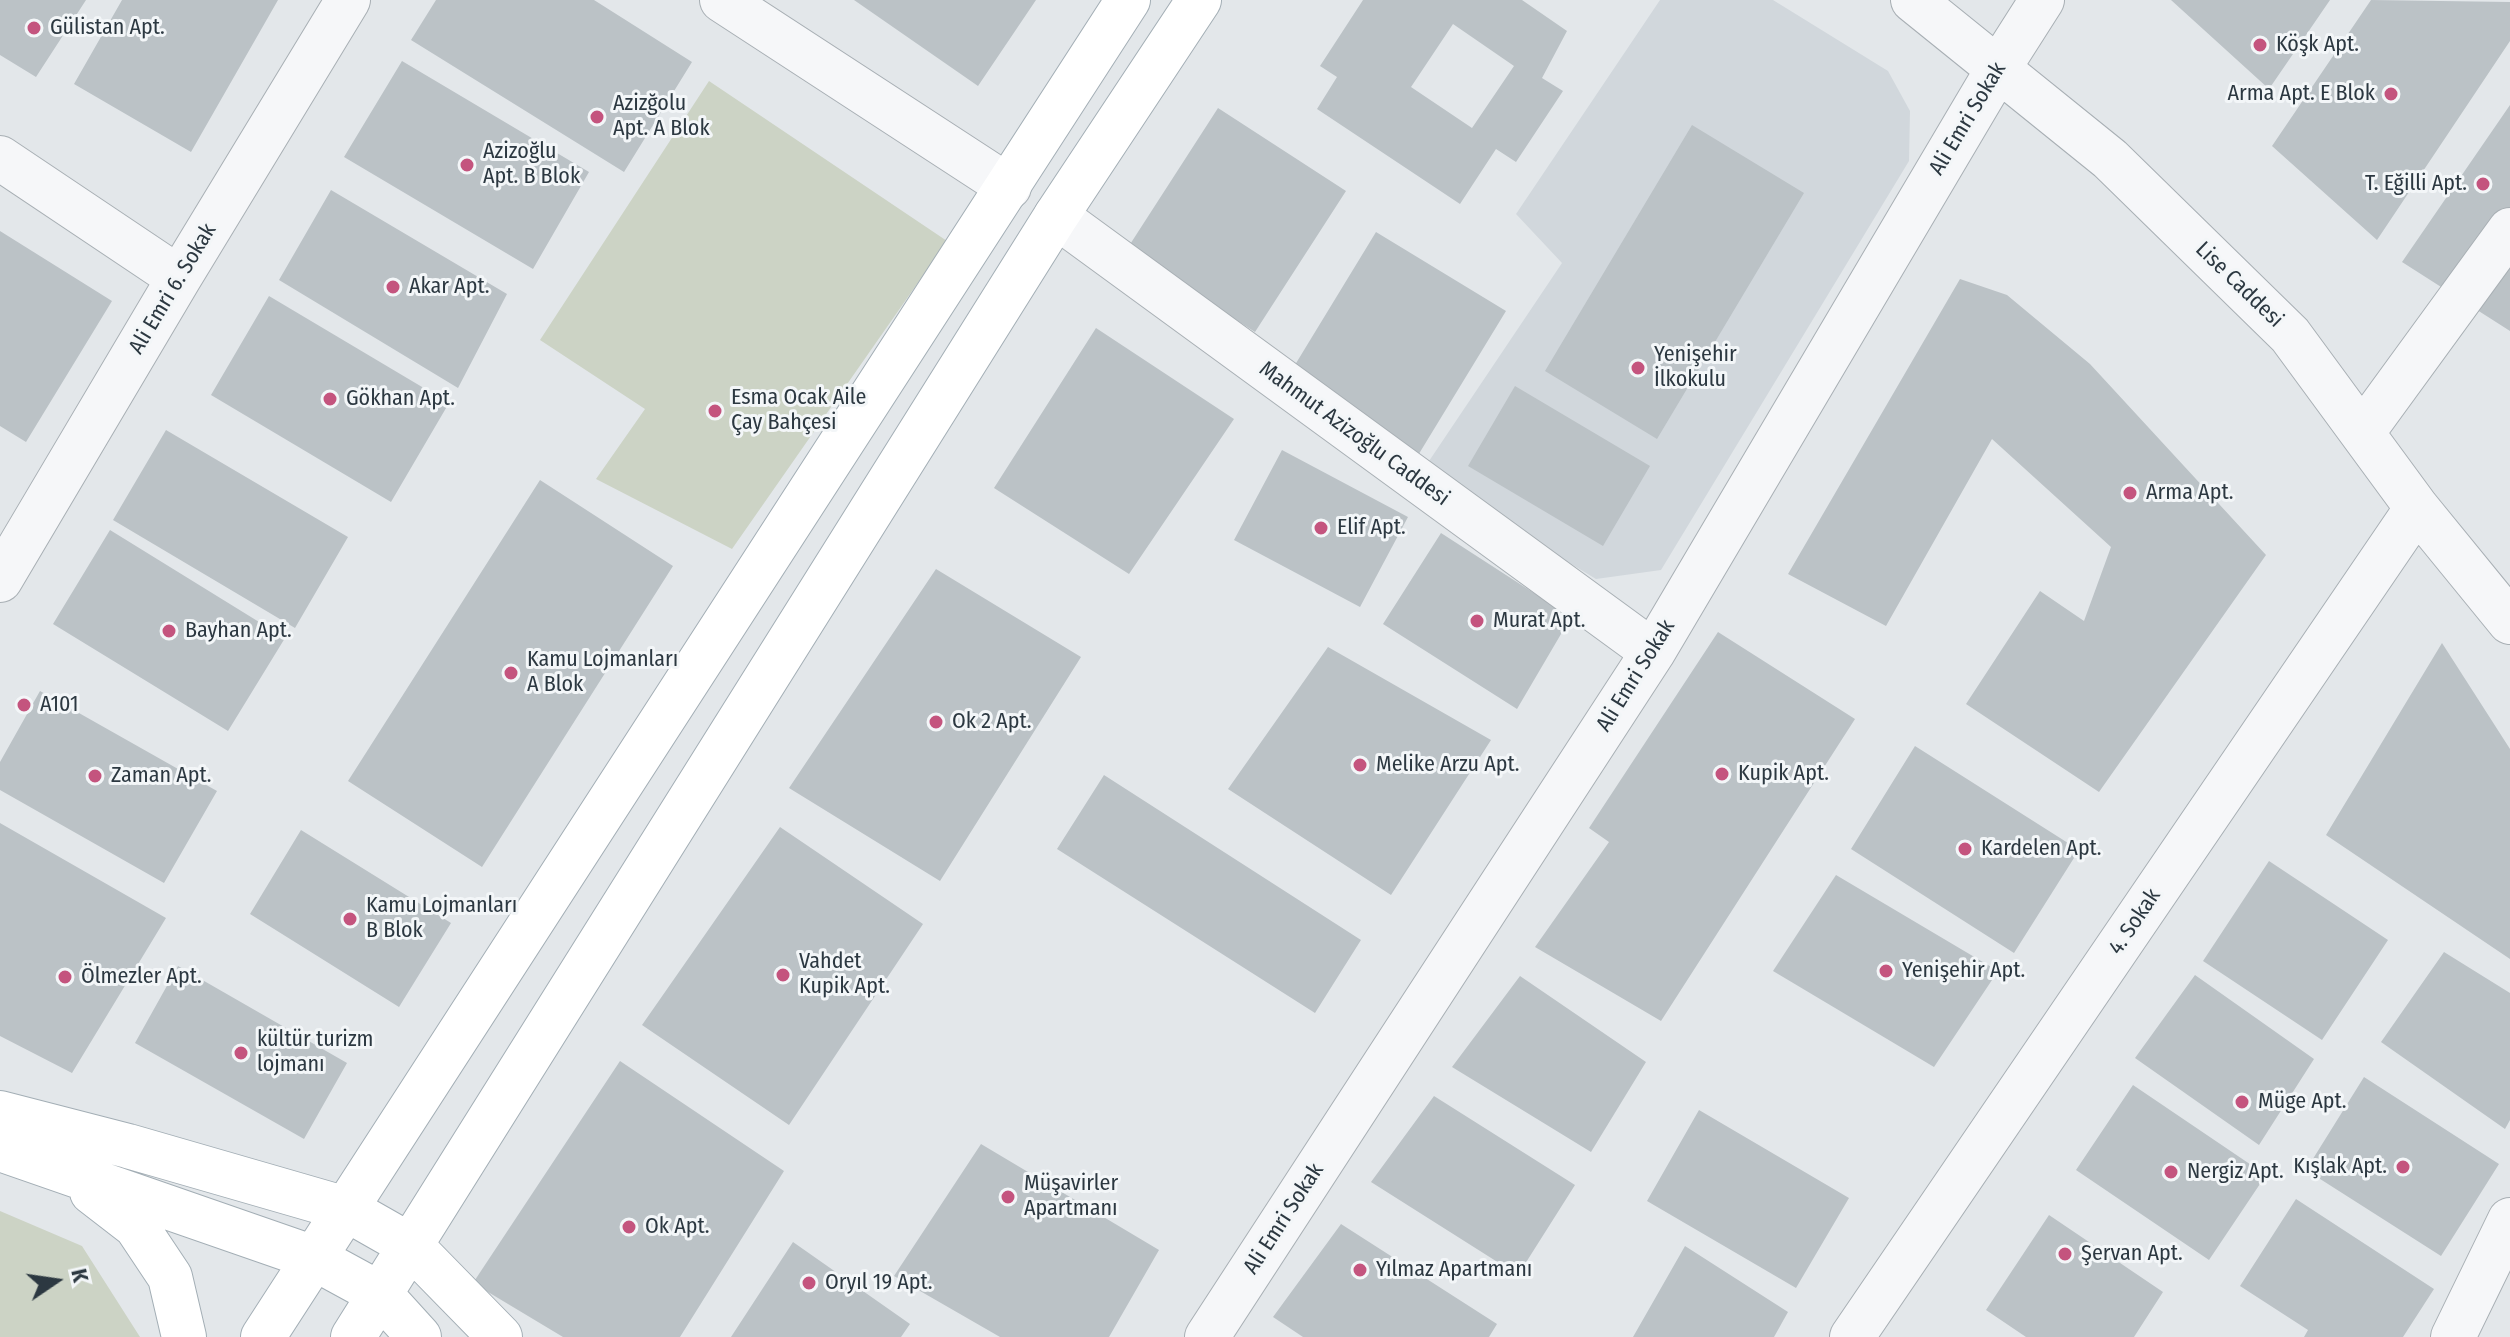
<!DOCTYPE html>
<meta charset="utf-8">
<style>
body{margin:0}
#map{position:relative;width:2510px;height:1337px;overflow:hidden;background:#e3e7ea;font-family:"Fira Sans Condensed",sans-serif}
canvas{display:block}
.north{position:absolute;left:16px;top:1241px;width:80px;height:80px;-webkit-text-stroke:6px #f3f6f8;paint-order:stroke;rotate:77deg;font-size:22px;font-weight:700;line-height:32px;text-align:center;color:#2c3841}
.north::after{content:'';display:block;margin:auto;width:28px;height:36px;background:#2c3841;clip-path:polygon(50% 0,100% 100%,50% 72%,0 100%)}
</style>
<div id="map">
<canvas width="2510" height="1337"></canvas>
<div class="north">K</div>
</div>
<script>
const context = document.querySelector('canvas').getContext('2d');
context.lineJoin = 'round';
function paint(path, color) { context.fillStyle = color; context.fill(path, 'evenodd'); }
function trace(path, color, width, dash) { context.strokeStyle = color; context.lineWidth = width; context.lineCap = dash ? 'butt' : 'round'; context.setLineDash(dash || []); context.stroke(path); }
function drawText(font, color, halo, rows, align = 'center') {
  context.font = font + ' "Fira Sans Condensed",sans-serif'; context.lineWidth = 6; context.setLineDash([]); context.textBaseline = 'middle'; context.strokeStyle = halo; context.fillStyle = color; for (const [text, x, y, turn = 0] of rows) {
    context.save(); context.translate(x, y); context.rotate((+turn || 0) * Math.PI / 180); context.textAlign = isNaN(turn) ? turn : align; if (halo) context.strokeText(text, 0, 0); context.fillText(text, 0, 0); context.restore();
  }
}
const built = new Path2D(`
 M 1660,0 L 1773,0 L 1888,71 L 1910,111 L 1909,161 L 1661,570 L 1596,579 L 1421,473 L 1562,263 L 1516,214 Z`);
const green = new Path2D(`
 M 709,81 L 947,241 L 732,549 L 596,479 L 645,409 L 540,340 Z
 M 0,1211 L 82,1246 L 140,1337 L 0,1337 Z`);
const building = new Path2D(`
 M 0,0 L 86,0 L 36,77 L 0,55 Z
 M 122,0 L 278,0 L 191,152 L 74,84 Z
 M 436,0 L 594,0 L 692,62 L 624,172 L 411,40 Z
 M 854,0 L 1036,0 L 978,86 Z
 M 1363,0 L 1522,0 L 1567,31 L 1542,78 L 1563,91 L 1516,162 L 1496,149 L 1460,204 L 1317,109 L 1337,77 L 1320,66 ZM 1453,24 L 1514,66 L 1472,128 L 1411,87 Z
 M 2171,0 L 2330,0 L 2269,89 Z
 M 2371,0 L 2510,2 L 2510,41 L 2377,240 L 2272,146 Z
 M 402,61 L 589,172 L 533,269 L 344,157 Z
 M 2510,105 L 2510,331 L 2402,262 Z
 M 1218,108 L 1346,191 L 1255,332 L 1127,249 Z
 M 1692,125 L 1804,193 L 1657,439 L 1545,371 Z
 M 331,190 L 507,294 L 458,388 L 279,280 Z
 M 0,231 L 112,301 L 26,442 L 0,426 Z
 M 1376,232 L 1506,311 L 1417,457 L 1287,378 Z
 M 1960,279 L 2007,295 L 2090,364 L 2266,555 L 2099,792 L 1966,704 L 2040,591 L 2084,621 L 2111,547 L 1992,439 L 1886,626 L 1788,574 Z
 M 269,296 L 449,403 L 391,502 L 211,395 Z
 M 1096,328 L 1234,419 L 1129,574 L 994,488 Z
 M 1515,386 L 1650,466 L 1603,546 L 1468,466 Z
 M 166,430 L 348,537 L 295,628 L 113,520 Z
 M 1282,450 L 1408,517 L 1360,607 L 1234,540 Z
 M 540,480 L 673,566 L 482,867 L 348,781 Z
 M 110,530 L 285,638 L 228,731 L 53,624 Z
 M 1441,533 L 1571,617 L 1517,709 L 1383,624 Z
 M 936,569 L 1081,657 L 940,881 L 789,788 Z
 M 1718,632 L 1855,719 L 1661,1021 L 1535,947 L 1609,842 L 1589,828 Z
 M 2442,643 L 2510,749 L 2510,959 L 2326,835 Z
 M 1328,647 L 1491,740 L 1391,895 L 1228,789 Z
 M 40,691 L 217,791 L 164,883 L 0,790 L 0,762 Z
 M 1915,746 L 2079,850 L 2014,953 L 1851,849 Z
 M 1104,775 L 1361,940 L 1315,1013 L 1057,849 Z
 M 0,823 L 166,918 L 72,1073 L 0,1036 Z
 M 780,827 L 923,924 L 789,1125 L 642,1025 Z
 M 301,830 L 451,923 L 399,1007 L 250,914 Z
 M 2269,861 L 2388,940 L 2322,1040 L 2203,961 Z
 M 1836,875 L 1998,971 L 1934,1067 L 1773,971 Z
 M 2444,952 L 2510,993 L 2510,1120 L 2505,1129 L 2381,1042 Z
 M 178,966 L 347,1063 L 304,1139 L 135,1043 Z
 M 2195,975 L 2314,1059 L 2259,1145 L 2135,1058 Z
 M 1520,976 L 1646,1062 L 1591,1152 L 1452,1067 Z
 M 620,1061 L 784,1171 L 680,1337 L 563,1337 L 473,1283 Z
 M 2364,1077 L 2499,1164 L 2441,1256 L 2306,1170 Z
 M 2133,1085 L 2266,1175 L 2209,1260 L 2076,1170 Z
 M 1434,1096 L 1575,1185 L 1518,1275 L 1371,1182 Z
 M 1699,1110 L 1849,1198 L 1796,1288 L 1647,1201 Z
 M 981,1144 L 1159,1250 L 1109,1337 L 1000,1337 L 894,1276 Z
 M 2296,1199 L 2434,1289 L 2403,1337 L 2304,1337 L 2308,1330 L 2240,1286 Z
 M 2049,1215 L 2163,1292 L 2134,1337 L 2026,1337 L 1986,1310 Z
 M 1341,1224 L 1497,1324 L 1489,1337 L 1303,1337 L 1273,1317 Z
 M 793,1242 L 910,1324 L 901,1337 L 731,1337 Z
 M 1685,1246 L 1788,1312 L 1774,1337 L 1633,1337 Z`);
const minor = new Path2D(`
 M 722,0 L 1009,187
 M 1913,0 L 2110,159 L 2290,335 L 2417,508 L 2510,622
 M 0,158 L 179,278
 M 1056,216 L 1653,652
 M 2362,433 L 2510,230
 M 0,580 L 179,278 L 348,0
 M 1207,1337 L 1653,652 L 1998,69 L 2042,0
 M 1852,1337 L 2417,508
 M 2453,1337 L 2510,1220`);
const major = new Path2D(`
 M 0,1113 L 128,1146 L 346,1209 L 411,1246 L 500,1337
 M 0,1149 L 314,1258 L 380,1294 L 419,1337
 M 92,1192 L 136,1226 L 170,1277 L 184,1337
 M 263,1337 L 1128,0
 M 353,1337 L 1056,216 L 1199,0`);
const markers = [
 [34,28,8,"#c4547e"],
 [2260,45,8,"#c4547e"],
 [2391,94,8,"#c4547e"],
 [597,117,8,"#c4547e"],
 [467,165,8,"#c4547e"],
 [2483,184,8,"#c4547e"],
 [393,287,8,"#c4547e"],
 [1638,368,8,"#c4547e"],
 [330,399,8,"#c4547e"],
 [715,411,8,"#c4547e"],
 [2130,493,8,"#c4547e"],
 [1321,528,8,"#c4547e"],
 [1477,621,8,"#c4547e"],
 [169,631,8,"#c4547e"],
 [511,673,8,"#c4547e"],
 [24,705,8,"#c4547e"],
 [936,722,8,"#c4547e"],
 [1360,765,8,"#c4547e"],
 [1722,774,8,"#c4547e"],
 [95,776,8,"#c4547e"],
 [1965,849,8,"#c4547e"],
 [350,919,8,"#c4547e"],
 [1886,971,8,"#c4547e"],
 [783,975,8,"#c4547e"],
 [65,977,8,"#c4547e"],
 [241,1053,8,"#c4547e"],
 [2242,1102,8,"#c4547e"],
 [2403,1167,8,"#c4547e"],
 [2171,1172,8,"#c4547e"],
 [1008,1197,8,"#c4547e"],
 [629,1227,8,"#c4547e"],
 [2065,1254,8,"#c4547e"],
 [1360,1270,8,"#c4547e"],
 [809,1283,8,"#c4547e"]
];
const poiNames = [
 ["Gülistan Apt.",50,28],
 ["Köşk Apt.",2276,45],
 ["Arma Apt. E Blok",2375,94,"right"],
 ["Azizğolu",613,104],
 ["Apt. A Blok",613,129],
 ["Azizoğlu",483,152],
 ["Apt. B Blok",483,177],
 ["T. Eğilli Apt.",2467,184,"right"],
 ["Akar Apt.",409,287],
 ["Yenişehir",1654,355],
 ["İlkokulu",1654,380],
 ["Esma Ocak Aile",731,398],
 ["Çay Bahçesi",731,423],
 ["Gökhan Apt.",346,399],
 ["Arma Apt.",2146,493],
 ["Elif Apt.",1337,528],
 ["Murat Apt.",1493,621],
 ["Bayhan Apt.",185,631],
 ["Kamu Lojmanları",527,660],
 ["A Blok",527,685],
 ["A101",40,705],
 ["Ok 2 Apt.",952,722],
 ["Melike Arzu Apt.",1376,765],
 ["Kupik Apt.",1738,774],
 ["Zaman Apt.",111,776],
 ["Kardelen Apt.",1981,849],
 ["Kamu Lojmanları",366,906],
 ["B Blok",366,931],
 ["Vahdet",799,962],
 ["Kupik Apt.",799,987],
 ["Yenişehir Apt.",1902,971],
 ["Ölmezler Apt.",81,977],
 ["kültür turizm",257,1040],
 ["lojmanı",257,1065],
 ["Müge Apt.",2258,1102],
 ["Kışlak Apt.",2387,1167,"right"],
 ["Nergiz Apt.",2187,1172],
 ["Müşavirler",1024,1184],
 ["Apartmanı",1024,1209],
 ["Ok Apt.",645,1227],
 ["Şervan Apt.",2081,1254],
 ["Yılmaz Apartmanı",1376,1270],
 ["Oryıl 19 Apt.",825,1283]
];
const streetNames = [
 ["Ali Emri Sokak",1968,119,-59],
 ["Lise Caddesi",2239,285,44],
 ["Ali Emri 6. Sokak",173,289,-59],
 ["Mahmut Azizoğlu Caddesi",1354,434,36],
 ["Ali Emri Sokak",1636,676,-58],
 ["4. Sokak",2135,922,-56],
 ["Ali Emri Sokak",1284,1219,-57]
];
paint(built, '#d1d7dc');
paint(green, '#ccd3c5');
paint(building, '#bbc2c6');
trace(minor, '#a8afb4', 46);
trace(major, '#a3aeb5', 46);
trace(minor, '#f6f7f9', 44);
trace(major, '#fff', 44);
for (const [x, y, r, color] of markers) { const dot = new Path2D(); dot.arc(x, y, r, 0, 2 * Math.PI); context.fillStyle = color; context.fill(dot); trace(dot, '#f3f6f8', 3); }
drawText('22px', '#2c3841', '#f3f6f8', poiNames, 'left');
drawText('22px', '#2c3841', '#f3f6f8', streetNames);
</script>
